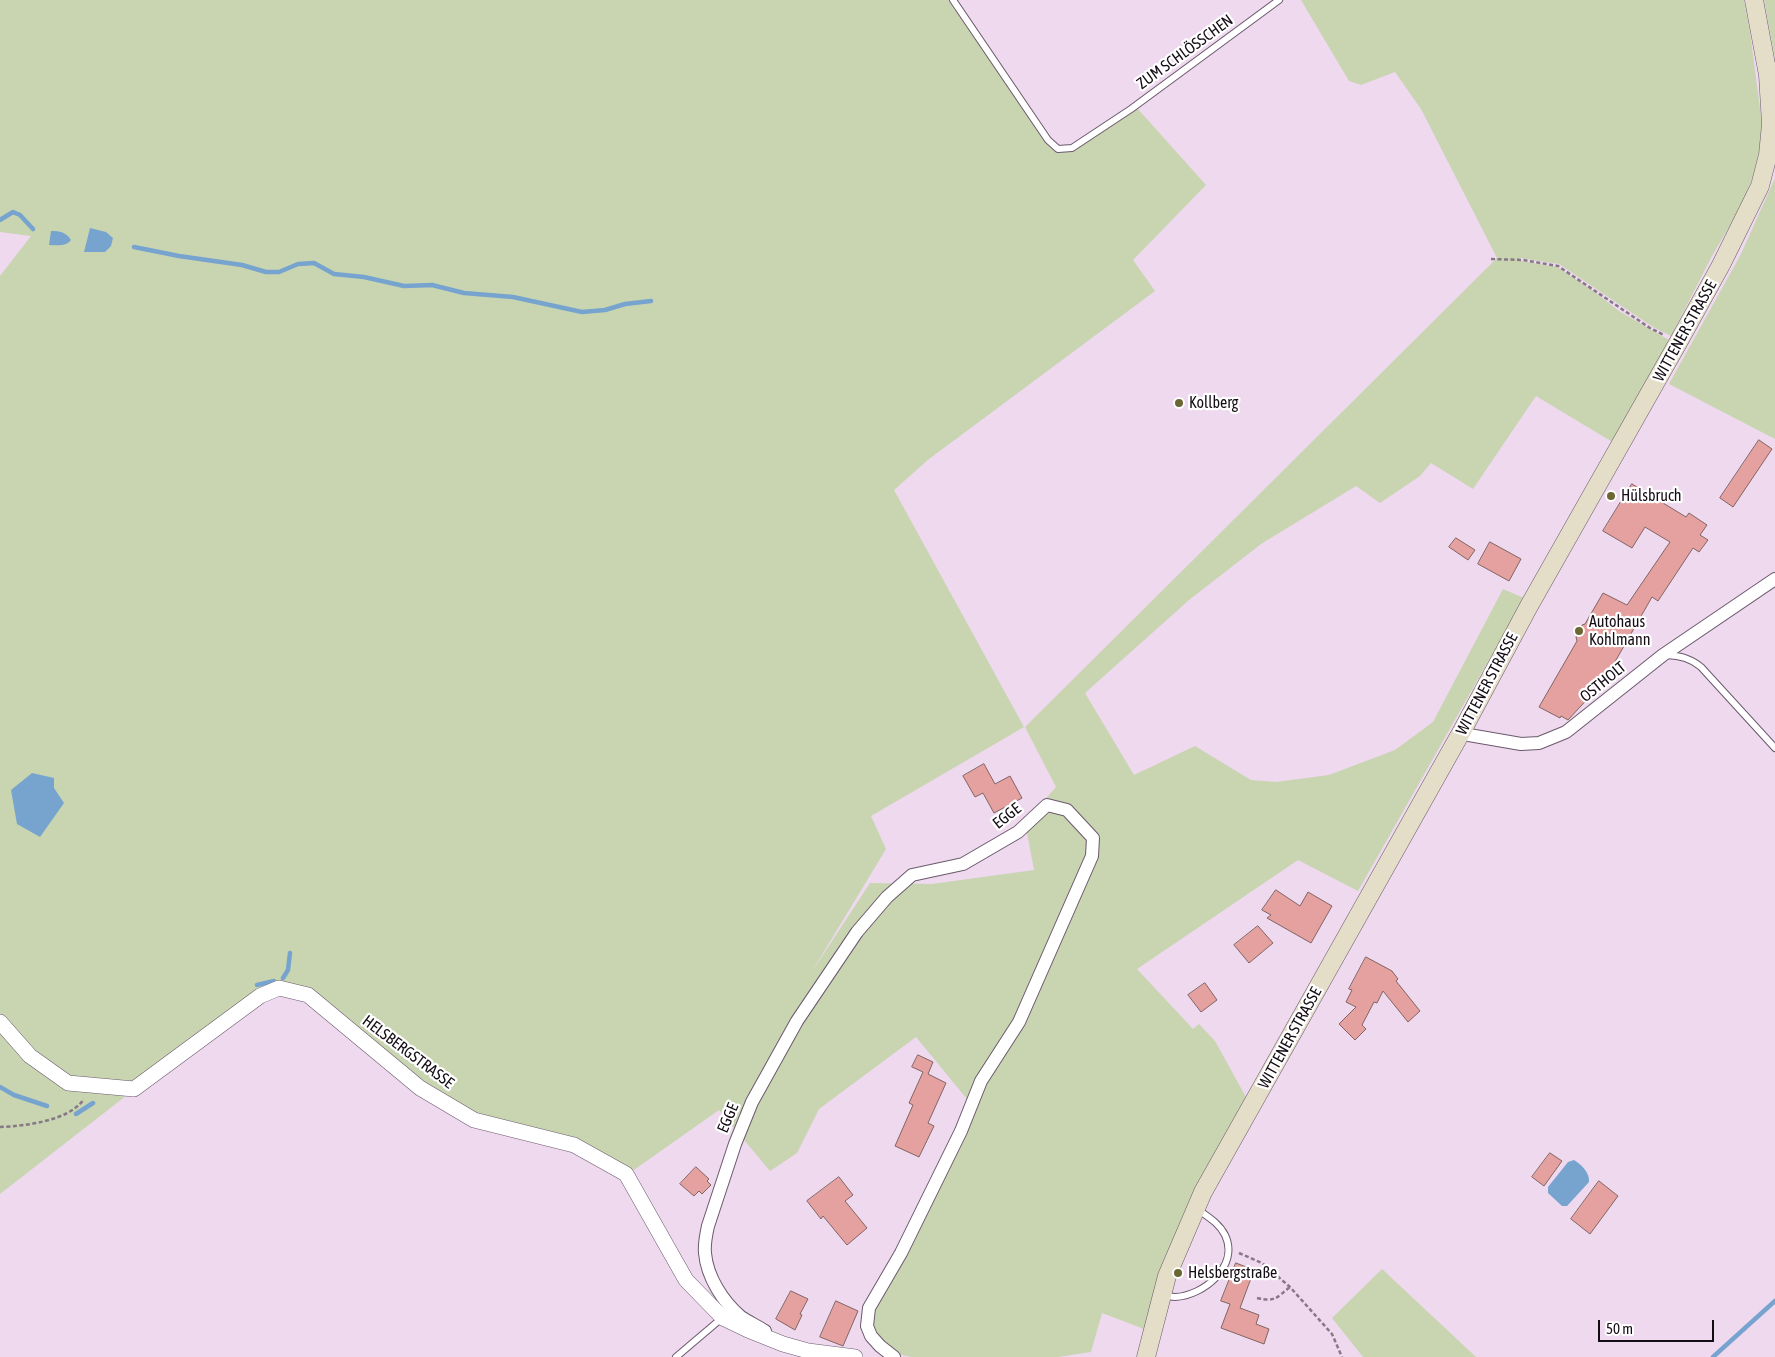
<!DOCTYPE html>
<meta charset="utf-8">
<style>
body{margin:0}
#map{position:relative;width:1775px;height:1357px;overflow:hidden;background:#eed9ef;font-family:"Asap Condensed",sans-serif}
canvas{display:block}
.scale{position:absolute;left:1598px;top:1320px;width:116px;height:22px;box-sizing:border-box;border:2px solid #150d15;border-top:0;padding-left:6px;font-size:15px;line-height:18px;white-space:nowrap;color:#150d15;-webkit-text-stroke:4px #fff;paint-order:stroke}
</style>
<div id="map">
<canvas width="1775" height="1357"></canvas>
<div class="scale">50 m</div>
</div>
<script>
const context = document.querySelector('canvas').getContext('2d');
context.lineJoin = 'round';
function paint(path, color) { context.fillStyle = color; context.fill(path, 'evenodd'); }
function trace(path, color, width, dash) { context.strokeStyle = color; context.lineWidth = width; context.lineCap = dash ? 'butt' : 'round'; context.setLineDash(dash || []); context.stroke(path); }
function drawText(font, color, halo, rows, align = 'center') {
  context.font = font + ' "Asap Condensed",sans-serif'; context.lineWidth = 4.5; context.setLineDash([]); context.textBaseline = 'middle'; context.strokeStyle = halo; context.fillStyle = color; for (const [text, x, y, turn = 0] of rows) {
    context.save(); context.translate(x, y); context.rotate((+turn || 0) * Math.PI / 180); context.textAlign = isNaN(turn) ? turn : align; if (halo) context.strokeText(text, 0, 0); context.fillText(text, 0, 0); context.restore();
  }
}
const green = new Path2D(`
 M 0,0 L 948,0 L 1050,146 L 1057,150 L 1071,150 L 1137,108 L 1206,185 L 1133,260 L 1155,291 L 929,459 L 894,490 L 1024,727 L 871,816 L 886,849 L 811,973 L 870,883 L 932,884 L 1034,870 L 1025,822 L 1056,787 L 1025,727 L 1497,258 L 1421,109 L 1395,72 L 1361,85 L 1349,81 L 1301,0 L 1744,0 L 1750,32 L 1762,124 L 1758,164 L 1740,208 L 1712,256 L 1671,336 L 1653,327 L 1559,264 L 1520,258 L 1521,261 L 1557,267 L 1592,290 L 1619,311 L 1669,340 L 1614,443 L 1536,396 L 1473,489 L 1431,463 L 1420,476 L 1380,503 L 1356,486 L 1261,544 L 1189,600 L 1085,693 L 1134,775 L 1195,746 L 1251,780 L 1276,782 L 1329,775 L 1395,750 L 1433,722 L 1503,589 L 1524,598 L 1358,891 L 1298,860 L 1137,969 L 1193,1029 L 1199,1024 L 1215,1041 L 1247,1099 L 1168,1256 L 1144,1329 L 1102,1313 L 1091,1352 L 1058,1357 L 912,1357 C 897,1355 880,1347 874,1331 C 872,1326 873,1317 873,1311 L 961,1147 L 976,1110 L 916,1037 L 819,1109 L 797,1153 L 770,1171 L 719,1110 L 631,1172 L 480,1116 L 425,1084 L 286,983 L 132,1084 L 69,1080 L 33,1054 L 0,1016 L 0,276 L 31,236 L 0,232 Z
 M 1764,0 L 1775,0 L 1775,58 Z
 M 1775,178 L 1775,439 L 1669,384 L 1741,254 Z
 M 0,1026 L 67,1086 L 131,1092 L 0,1194 Z
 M 1382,1269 L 1476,1357 L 1363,1357 L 1332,1318 Z`);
const water = new Path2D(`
 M 90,228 L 106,232 L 113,238 L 111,246 L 105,252 L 84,252 Z
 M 51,231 C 60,231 66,232 71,240 C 66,247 57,245 49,245 Z
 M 32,773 L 54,778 L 54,788 L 64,803 L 40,837 L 17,824 L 11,790 Z
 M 1574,1160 C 1582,1165 1590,1173 1589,1182 L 1567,1206 L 1562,1206 L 1548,1193 L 1548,1187 L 1568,1162 Z`);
const stream = new Path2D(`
 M 0,220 L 13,212 L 20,215 L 33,229
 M 134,247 L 179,256 L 242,265 L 266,272 L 279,272 L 298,264 L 314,263 L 334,274 L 364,277 L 404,286 L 432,285 L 464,293 L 513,297 L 582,312 L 605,310 L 625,304 L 651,301
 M 283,978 L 288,970 L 290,953
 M 257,985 L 274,981
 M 0,1087 L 14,1095 L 47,1106
 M 76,1114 L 93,1103
 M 1713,1357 L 1775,1301`);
const building = new Path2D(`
 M 1759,440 L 1772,449 L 1733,507 L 1720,498 Z
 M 1632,484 L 1686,517 L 1689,513 L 1707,525 L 1700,535 L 1708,540 L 1699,552 L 1693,548 L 1658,601 L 1652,597 L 1604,681 L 1568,720 L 1561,716 L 1560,718 L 1539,707 L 1577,641 L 1576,637 L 1582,625 L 1585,624 L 1603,593 L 1627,605 L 1670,542 L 1645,527 L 1632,548 L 1603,531 Z
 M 1456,538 L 1475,550 L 1468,560 L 1449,547 Z
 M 1490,542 L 1521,559 L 1509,581 L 1478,564 Z
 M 984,764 L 995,784 L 1010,776 L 1022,798 L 994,813 L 983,793 L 975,797 L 963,776 Z
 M 1276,890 L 1300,906 L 1308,892 L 1332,906 L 1311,943 L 1267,918 L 1271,915 L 1262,910 Z
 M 1258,926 L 1273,943 L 1249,963 L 1234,945 Z
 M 1366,957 L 1392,971 L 1398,979 L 1396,981 L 1420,1011 L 1408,1022 L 1383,991 L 1377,1003 L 1374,1002 L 1362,1025 L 1366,1029 L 1355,1040 L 1339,1024 L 1356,1007 L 1346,1002 L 1352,990 L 1349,989 Z
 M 1205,983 L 1217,1000 L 1201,1012 L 1188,995 Z
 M 918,1055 L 933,1062 L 928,1074 L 946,1083 L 928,1123 L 934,1126 L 919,1157 L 895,1146 L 913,1105 L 909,1103 L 923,1072 L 912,1067 Z
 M 1550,1153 L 1562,1161 L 1544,1186 L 1532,1177 Z
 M 696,1167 L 709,1179 L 707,1181 L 711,1185 L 702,1194 L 699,1191 L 694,1196 L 680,1184 Z
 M 839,1177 L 853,1195 L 845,1201 L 867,1228 L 847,1245 L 823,1216 L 821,1219 L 807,1201 Z
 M 1599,1181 L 1618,1196 L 1590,1234 L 1571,1219 Z
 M 1236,1263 L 1254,1270 L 1240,1308 L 1259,1315 L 1256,1324 L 1269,1329 L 1264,1344 L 1221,1328 L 1230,1304 L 1221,1301 Z
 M 791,1291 L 808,1299 L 800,1314 L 802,1315 L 795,1330 L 776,1319 Z
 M 836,1301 L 858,1311 L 843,1346 L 820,1337 Z`);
const path = new Path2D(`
 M 1491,259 L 1523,260 L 1558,266 L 1650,328 L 1664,335
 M 0,1127 C 25,1126 69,1121 84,1099
 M 1239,1253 L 1262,1263 L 1290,1287 L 1332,1334 L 1342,1357
 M 1257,1298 C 1276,1302 1276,1298 1290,1287`);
const service = new Path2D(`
 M 953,0 L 1048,140 L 1058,149 L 1072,148 L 1131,109 L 1279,0
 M 1666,655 C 1681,656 1690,658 1701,667 L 1775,748
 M 1164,1295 C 1167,1295 1171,1297 1175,1297 C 1203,1296 1240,1266 1225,1235 C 1219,1223 1208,1217 1197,1209
 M 676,1357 L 722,1318`);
const minor = new Path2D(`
 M 1462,731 L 1469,735 L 1521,744 L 1539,743 L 1566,732 L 1663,655 L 1775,579
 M 765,1331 C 757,1326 749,1322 741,1317 C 723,1302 707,1277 705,1253 C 704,1244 706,1235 708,1226 L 735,1144 L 752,1102 L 797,1021 L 857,932 L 887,897 L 912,875 L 963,864 L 1018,832 L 1047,805 L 1067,810 L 1093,838 L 1092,856 L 1019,1022 L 981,1081 L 961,1131 L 901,1253 L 869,1308 L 867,1326 L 871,1336 L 880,1346 L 894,1357`);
const tertiary = new Path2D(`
 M 0,1022 L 30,1056 L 68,1083 L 134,1089 L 260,996 L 279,988 L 308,995 L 420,1088 L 474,1120 L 574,1145 L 626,1174 L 686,1280 L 723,1318 L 748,1330 L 783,1344 L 808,1351 L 855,1357`);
const secondary = new Path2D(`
 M 1146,1357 L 1167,1276 L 1203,1192 L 1462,731 L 1529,606 L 1679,341 L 1721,265 L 1760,186 L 1768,155 L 1771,124 L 1768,75 L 1754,0`);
const markers = [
 [1179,403,5,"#6c6632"],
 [1611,496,5,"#6c6632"],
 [1579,631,5,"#6c6632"],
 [1178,1273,5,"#6c6632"]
];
const streetNames = [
 ["ZUM SCHLÖSSCHEN",1185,52,-36],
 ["WITTENER STRASSE",1685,331,-61],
 ["OSTHOLT",1603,682,-39],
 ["WITTENER STRASSE",1487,684,-62],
 ["EGGE",1007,816,-38],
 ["WITTENER STRASSE",1290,1038,-61],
 ["HELSBERGSTRASSE",408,1052,37],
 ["EGGE",728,1118,-67]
];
const poiNames = [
 ["Kollberg",1189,403],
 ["Hülsbruch",1621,496],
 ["Autohaus",1589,622],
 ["Kohlmann",1589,640],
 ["Helsbergstraße",1188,1273]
];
paint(green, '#c8d5b0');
paint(water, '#77a4cf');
trace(stream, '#77a4cf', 4.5);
paint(building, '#e4a19f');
trace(building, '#816463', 1);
trace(service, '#6b596c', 8);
trace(minor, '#6b596c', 14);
trace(tertiary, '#6b596c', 16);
trace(secondary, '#6b596c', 19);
trace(path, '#877888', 2.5, [4, 2.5]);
trace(service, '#fff', 6);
trace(minor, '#fff', 12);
trace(tertiary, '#fff', 15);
trace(secondary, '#e4ddc8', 18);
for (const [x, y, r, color] of markers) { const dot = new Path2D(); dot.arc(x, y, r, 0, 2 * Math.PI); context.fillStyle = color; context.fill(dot); trace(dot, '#fff', 2); }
drawText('16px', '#150d15', '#fff', streetNames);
drawText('16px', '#150d15', '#fff', poiNames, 'left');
</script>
